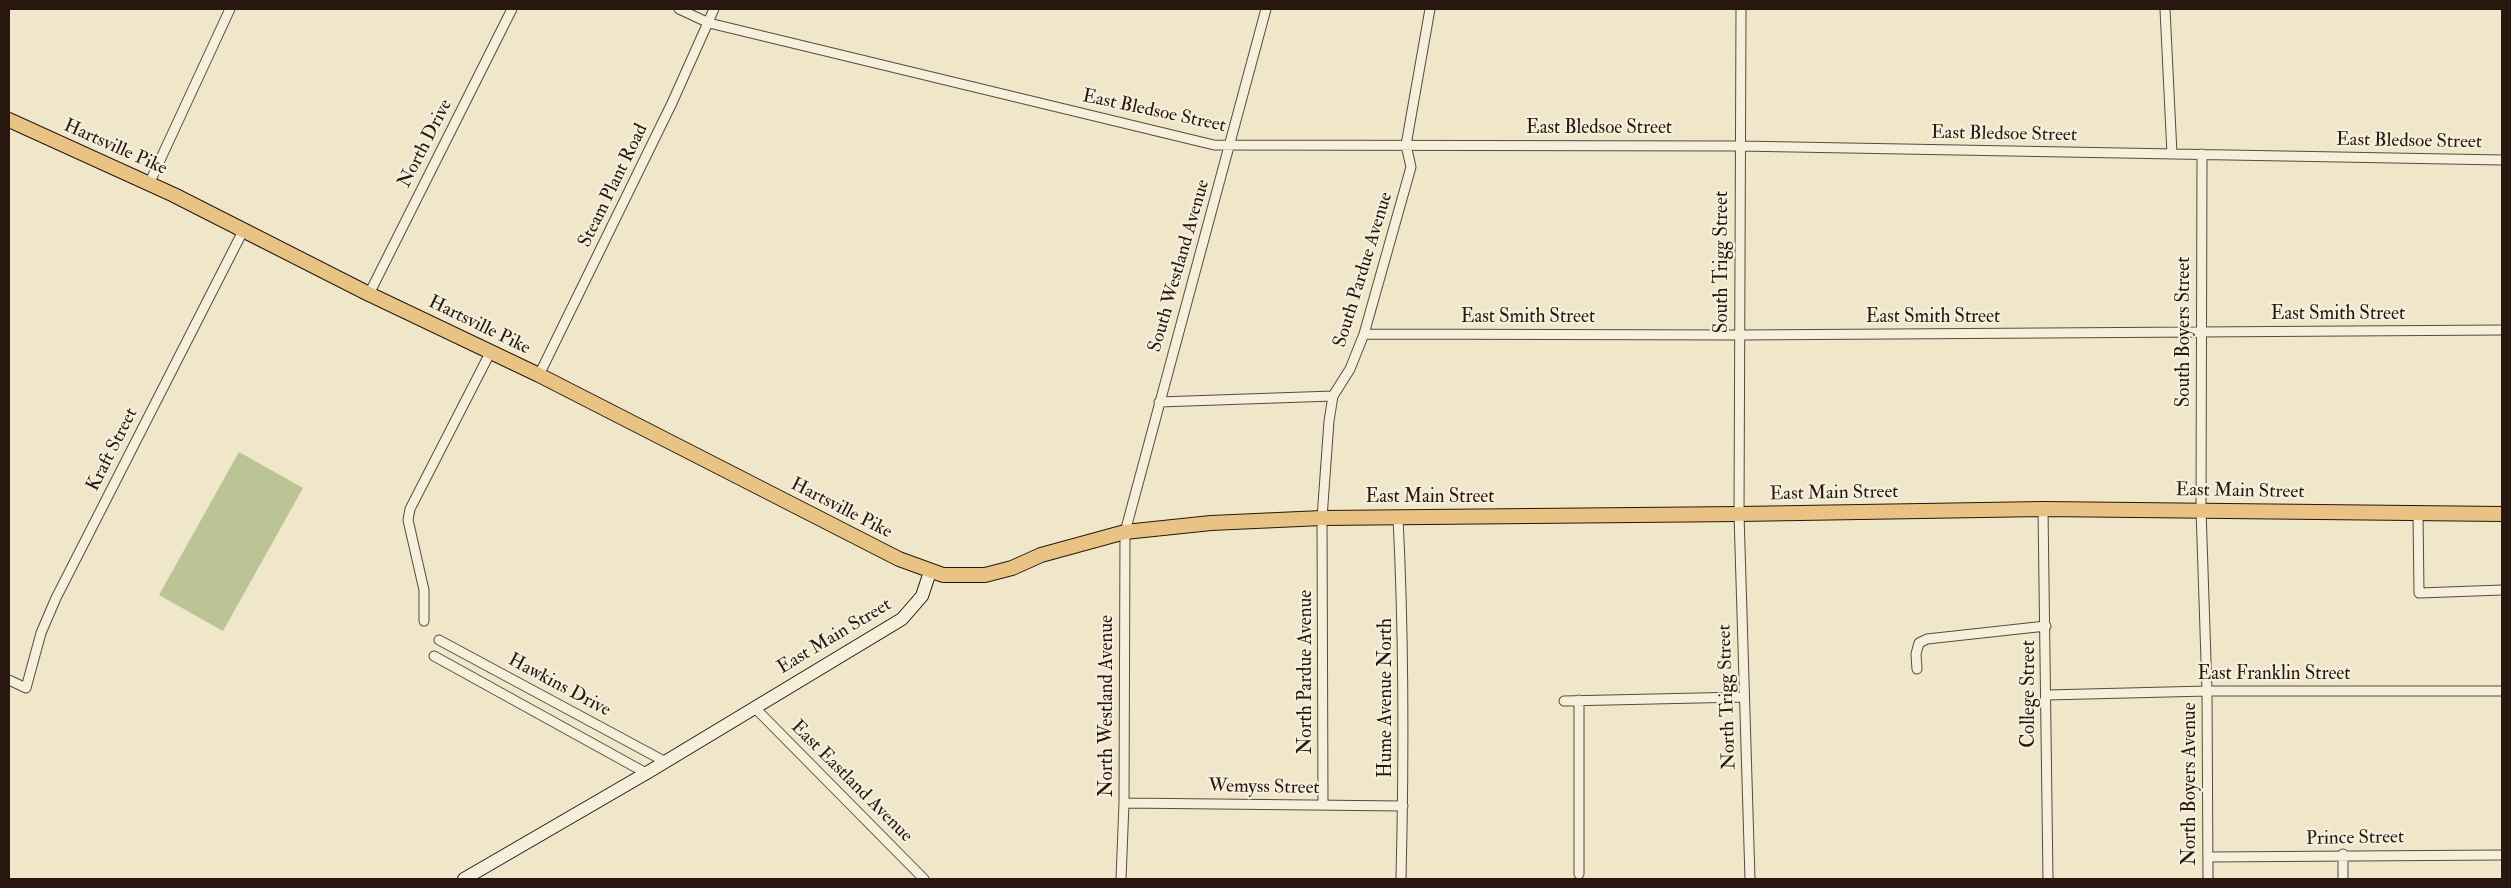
<!DOCTYPE html>
<style>
body{margin:0}
#map{position:relative;width:2511px;height:888px;overflow:hidden;background:#f0e6c9;font-family:"IM FELL Double Pica",serif}
canvas{display:block}
.frame{position:absolute;inset:0;border:10px solid #28160f;pointer-events:none}
</style>
<div id="map">
<canvas width="2511" height="888"></canvas>
<div class="frame"></div>
</div>
<script>
const context = document.querySelector('canvas').getContext('2d');
context.lineJoin = 'round';
function paint(path, color) { context.fillStyle = color; context.fill(path, 'evenodd'); }
function trace(path, color, width, dash) { context.strokeStyle = color; context.lineWidth = width; context.lineCap = dash ? 'butt' : 'round'; context.setLineDash(dash || []); context.stroke(path); }
function drawText(font, color, halo, rows, align = 'center') {
  context.font = font + ' "IM FELL Double Pica",serif'; context.lineWidth = 4.5; context.setLineDash([]); context.textBaseline = 'middle'; context.strokeStyle = halo; context.fillStyle = color; for (const [text, x, y, turn = 0] of rows) {
    context.save(); context.translate(x, y); context.rotate((+turn || 0) * Math.PI / 180); context.textAlign = isNaN(turn) ? turn : align; if (halo) context.strokeText(text, 0, 0); context.fillText(text, 0, 0); context.restore();
  }
}
const green = new Path2D(`
 M 239,452 L 303,488 L 223,631 L 159,595 Z`);
const street = new Path2D(`
 M 679,9 L 709,23 L 1214,145 L 1739,146 L 2502,160
 M 1741,9 L 1739,514 L 1750,879
 M 2165,9 L 2172,154
 M 2202,154 L 2201,509 L 2207,691 L 2208,879
 M 149,184 L 230,9
 M 369,294 L 512,9
 M 1364,334 L 1739,335 L 2502,330
 M 539,375 L 672,103 L 714,9
 M 1159,402 L 1333,396
 M 2043,509 L 2048,879
 M 2418,514 L 2419,593 L 2502,590
 M 1398,517 C 1404,638 1404,758 1401,879
 M 424,621 L 424,590 L 408,520 L 410,509 L 490,353
 M 439,640 L 664,761
 M 434,656 L 646,773
 M 1917,669 L 1916,654 L 1919,643 L 1927,639 L 2046,626
 M 9,680 L 26,688 L 41,633 L 56,598 L 243,231
 M 2047,695 L 2207,691 L 2502,691
 M 1579,700 L 1579,874
 M 1564,701 L 1743,697
 M 754,707 L 924,879
 M 1124,803 L 1403,806
 M 1323,805 L 1322,518 L 1329,421 L 1333,396 L 1350,369 L 1364,334 L 1411,167 L 1406,145 L 1430,9
 M 2343,854 L 2343,879
 M 2208,857 L 2502,855
 M 1121,879 L 1124,803 L 1125,532 L 1266,9`);
const secondary = new Path2D(`
 M 464,879 L 650,771 L 902,619 L 922,596 L 930,572`);
const primary = new Path2D(`
 M 9,120 L 174,195 L 369,294 L 539,375 L 899,559 L 943,575 L 985,575 L 1012,568 L 1041,555 L 1125,532 L 1211,523 L 1322,518 L 1739,514 L 2043,509 L 2502,514`);
const streetNames = [
 ["East Bledsoe Street",1154,112,12],
 ["East Bledsoe Street",1599,129],
 ["East Bledsoe Street",2004,135,1],
 ["East Bledsoe Street",2409,142,1],
 ["North Drive",426,144,-63],
 ["Hartsville Pike",115,148,24],
 ["Steam Plant Road",614,186,-64],
 ["South Trigg Street",1723,262,-90],
 ["South Westland Avenue",1180,266,-74],
 ["South Pardue Avenue",1364,270,-73],
 ["East Smith Street",2338,315],
 ["East Smith Street",1528,318],
 ["East Smith Street",1933,318],
 ["Hartsville Pike",479,326,26],
 ["South Boyers Street",2185,332,-90],
 ["Kraft Street",113,450,-63],
 ["East Main Street",2240,492,1],
 ["East Main Street",1834,494,-1],
 ["East Main Street",1430,498],
 ["Hartsville Pike",841,509,27],
 ["East Main Street",835,637,-31],
 ["North Pardue Avenue",1307,672,-90],
 ["East Franklin Street",2274,675],
 ["Hawkins Drive",559,686,28],
 ["College Street",2030,694,-90],
 ["North Trigg Street",1728,697,-92],
 ["Hume Avenue North",1387,698,-90],
 ["North Westland Avenue",1108,706,-90],
 ["East Eastland Avenue",851,782,45],
 ["North Boyers Avenue",2191,784,-90],
 ["Wemyss Street",1264,788,1],
 ["Prince Street",2355,839,-1]
];
paint(green, '#bbc495');
trace(street, '#5a4a3e', 11);
trace(secondary, '#28160f', 14);
trace(primary, '#28160f', 16);
trace(street, '#f5efdc', 9);
trace(secondary, '#f5efdc', 12);
trace(primary, '#e8c384', 14);
drawText('19px', '#28160f', '#f5efdc', streetNames);
</script>
